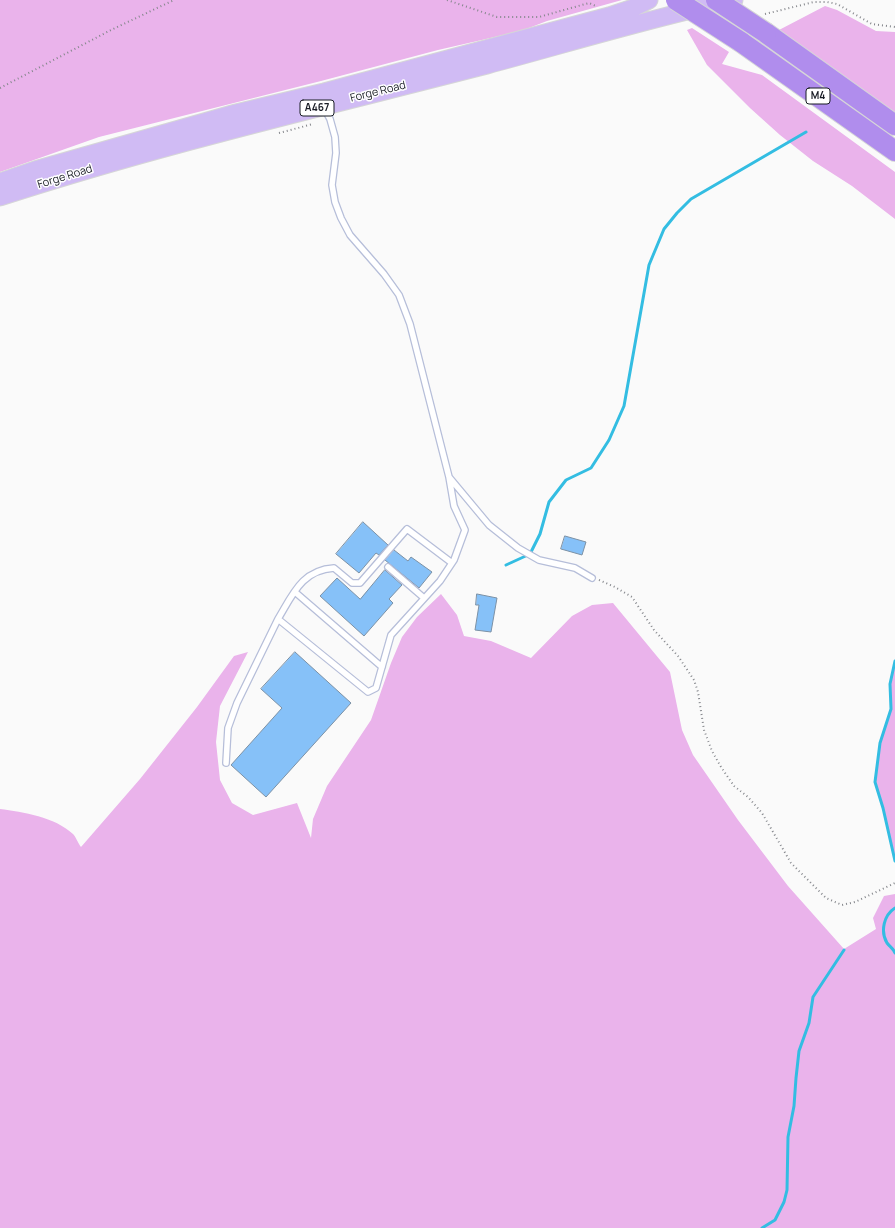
<!DOCTYPE html>
<style>
body{margin:0}
canvas{display:block;background:#fafafa}
</style>
<canvas width="895" height="1228"></canvas>
<script>
const context = document.querySelector('canvas').getContext('2d');
context.lineJoin = 'round';
function paint(path, color) { context.fillStyle = color; context.fill(path, 'evenodd'); }
function trace(path, color, width, dash) { context.strokeStyle = color; context.lineWidth = width; context.lineCap = dash ? 'butt' : 'round'; context.setLineDash(dash || []); context.stroke(path); }
function drawText(font, color, halo, rows, align = 'center') {
  context.font = font + ' Manrope,sans-serif'; context.lineWidth = 3; context.setLineDash([]); context.textBaseline = 'middle'; context.strokeStyle = halo; context.fillStyle = color; for (const [text, x, y, turn = 0] of rows) {
    context.save(); context.translate(x, y); context.rotate((+turn || 0) * Math.PI / 180); context.textAlign = isNaN(turn) ? turn : align; if (halo) context.strokeText(text, 0, 0); context.fillText(text, 0, 0); context.restore();
  }
}
const green = new Path2D(`
 M 0,0 L 622,0 L 547,21 L 521,31 L 438,50 L 321,81 L 99,137 L 0,172 Z
 M 825,6 L 837,10 L 876,31 L 895,32 L 895,118 L 779,30 Z
 M 692,28 L 729,52 L 722,64 L 762,75 L 895,172 L 895,219 L 852,186 L 813,161 L 780,135 L 750,108 L 707,65 L 687,30 Z
 M 441,594 L 457,615 L 464,636 L 491,641 L 531,658 L 572,616 L 592,605 L 613,603 L 670,672 L 682,730 L 693,755 L 738,820 L 788,886 L 844,949 L 876,929 L 873,918 L 884,896 L 895,894 L 895,1228 L 0,1228 L 0,809 C 23,812 55,817 73,834 C 76,837 78,843 81,847 L 140,779 L 197,707 L 234,656 L 248,652 L 220,706 L 216,742 L 220,780 L 232,803 L 253,815 L 297,803 L 311,838 L 313,819 L 327,786 L 371,720 L 391,663 L 402,637 L 417,617 Z
 M 895,661 L 895,861 L 883,808 L 875,782 L 880,743 L 891,709 L 890,684 Z`);
const stream = new Path2D(`
 M 506,565 L 530,554 L 540,534 L 549,502 L 566,480 L 591,468 L 609,440 L 624,406 L 649,265 L 664,229 L 677,213 L 691,199 L 806,132
 M 895,661 L 890,684 L 891,709 L 880,743 L 875,782 L 883,808 L 895,861
 M 895,908 C 884,915 880,931 887,943 C 890,947 893,948 895,953
 M 762,1228 L 775,1220 L 784,1202 L 787,1190 L 788,1137 L 794,1106 L 796,1078 L 799,1051 L 809,1023 L 813,997 L 844,950`);
const building = new Path2D(`
 M 363,522 L 388,545 L 379,555 L 376,553 L 359,573 L 336,554 Z
 M 565,536 L 586,542 L 582,555 L 561,549 Z
 M 394,550 L 408,561 L 411,557 L 432,572 L 419,588 L 385,560 Z
 M 385,570 L 402,585 L 389,599 L 393,603 L 364,636 L 320,596 L 337,578 L 360,599 Z
 M 477,594 L 497,598 L 491,632 L 475,630 L 479,605 L 476,605 Z
 M 295,652 L 351,703 L 266,797 L 231,765 L 282,708 L 261,689 Z`);
const path = new Path2D(`
 M 447,0 L 497,17 L 539,17 L 589,3 L 596,6
 M 765,14 L 814,2 L 827,2 L 837,4 L 872,24 L 895,27
 M 0,88 L 111,30 L 174,0
 M 279,133 L 313,124
 M 599,580 L 615,587 L 632,597 L 654,630 L 678,656 L 694,680 L 698,692 L 704,730 L 712,751 L 721,767 L 734,786 L 748,797 L 762,813 L 791,863 L 826,898 L 842,905 L 855,902 L 895,883`);
const service = new Path2D(`
 M 324,108 L 330,119 L 335,137 L 336,153 L 332,185 L 335,202 L 341,218 L 350,235 L 384,274 L 399,295 L 410,324 L 449,477 L 489,525 L 518,548 L 539,560 L 575,568 L 592,578
 M 449,477 L 454,506 L 465,530 L 454,560 L 440,581 L 391,635 L 376,688 L 368,692 L 278,619 C 293,594 302,570 334,568 L 352,583 L 360,583 L 407,529 L 452,563
 M 388,567 L 424,598
 M 295,592 L 382,667
 M 226,763 L 228,728 L 237,703 L 278,619`);
const primary = new Path2D(`
 M 0,182 L 35,170 L 236,113 L 324,92 L 609,16 L 633,8 L 649,0
 M 0,197 C 160,145 324,107 487,65 C 569,43 651,18 734,0`);
const motorway = new Path2D(`
 M 766,33 L 895,125
 M 741,42 L 895,151`);
const motorwayBridge = new Path2D(`
 M 676,0 L 741,42
 M 716,0 L 766,33`);
const shields = [
 [818,96,24],
 [317,108,34]
];
const shieldNames = [
 ["M4",818,96],
 ["A467",317,108]
];
const streetNames = [
 ["Forge Road",378,92,-14],
 ["Forge Road",65,177,-17]
];
paint(green, '#eab3eb');
trace(stream, '#33bde2', 3);
paint(building, '#86c1f8');
trace(building, '#7c91a5', 1);
trace(service, '#b6bed9', 8);
trace(primary, '#d6d6d8', 19);
trace(motorway, '#d6d6d8', 22);
trace(path, '#85878c', 2, [1, 3]);
trace(service, '#fff', 5.5);
trace(primary, '#d0bbf4', 17);
trace(motorway, '#b08ded', 20);
trace(motorwayBridge, '#d6d6d8', 22, []);
trace(motorwayBridge, '#b08ded', 20);
for (const [x, y, w] of shields) { const box = new Path2D(); box.roundRect(x - w / 2, y - 8, w, 16, 3); context.fillStyle = '#fff'; context.fill(box); trace(box, '#191c25', 1); }
drawText('bold 10px', '#191c25', null, shieldNames);
drawText('11px', '#191c25', '#fff', streetNames);
</script>
